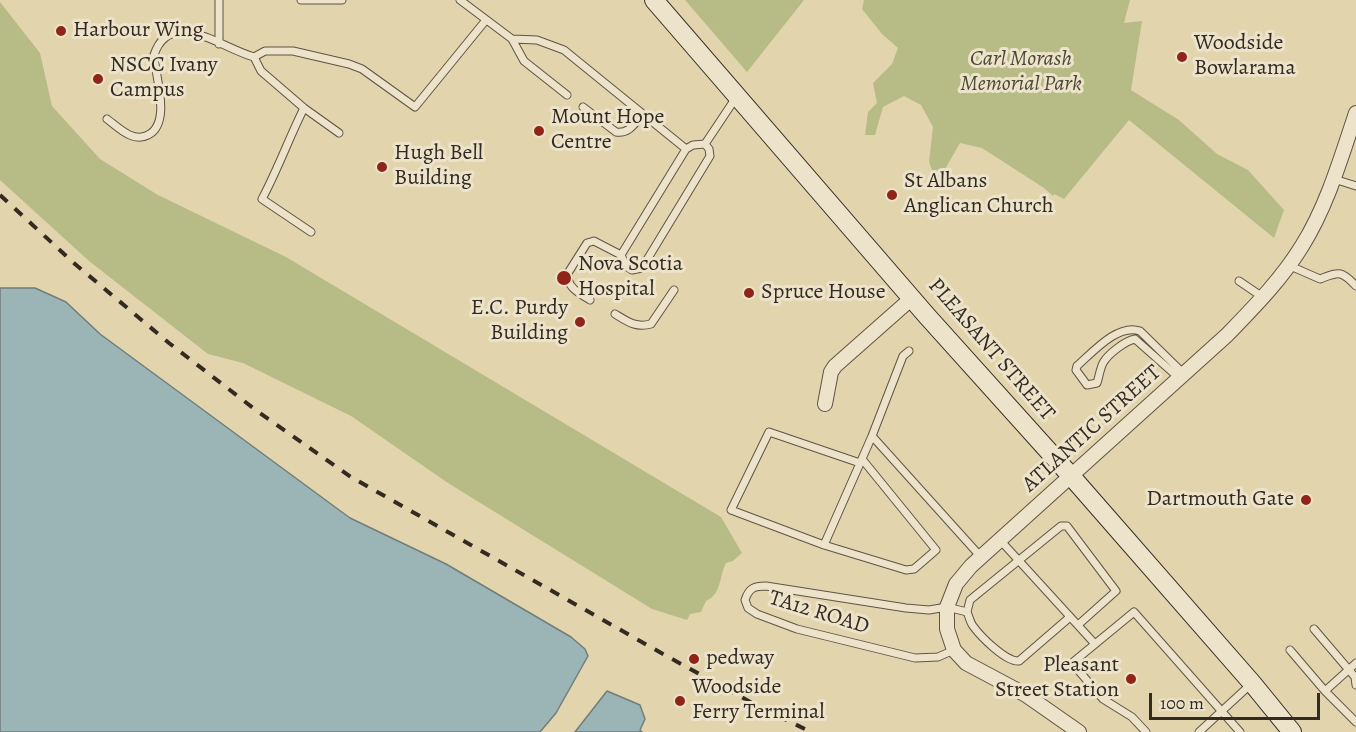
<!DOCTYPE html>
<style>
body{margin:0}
#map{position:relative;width:1356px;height:732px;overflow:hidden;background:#e2d4ad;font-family:Alegreya,serif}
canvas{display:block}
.scale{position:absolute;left:1149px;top:693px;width:171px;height:27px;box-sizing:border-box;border:3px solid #332a22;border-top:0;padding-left:8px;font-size:18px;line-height:21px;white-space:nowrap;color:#332a22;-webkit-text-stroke:4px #ece3ca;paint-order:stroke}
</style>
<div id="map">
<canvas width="1356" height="732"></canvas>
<div class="scale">100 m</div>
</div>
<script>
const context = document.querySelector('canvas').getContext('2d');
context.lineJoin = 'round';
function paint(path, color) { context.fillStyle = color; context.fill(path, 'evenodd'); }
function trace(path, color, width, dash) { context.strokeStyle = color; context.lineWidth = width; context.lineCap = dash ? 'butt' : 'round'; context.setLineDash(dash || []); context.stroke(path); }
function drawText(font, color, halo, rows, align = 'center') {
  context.font = font + ' Alegreya,serif'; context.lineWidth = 6; context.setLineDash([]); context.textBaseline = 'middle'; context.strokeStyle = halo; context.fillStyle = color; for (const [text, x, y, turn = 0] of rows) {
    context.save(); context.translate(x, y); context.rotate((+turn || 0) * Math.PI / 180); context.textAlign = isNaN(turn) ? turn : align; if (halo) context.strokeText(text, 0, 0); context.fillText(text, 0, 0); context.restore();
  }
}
const green = new Path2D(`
 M 685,0 L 804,0 L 747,72 Z
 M 864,0 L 1130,0 L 1124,23 L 1142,21 L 1131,90 L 1179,120 L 1217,154 L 1248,170 L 1284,210 L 1274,238 L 1129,120 L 1064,199 L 1054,194 L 1053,196 L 1044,188 L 982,148 L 960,143 L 937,183 L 929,162 L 933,127 L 921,105 L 904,96 L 883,107 L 875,135 L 865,135 L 868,112 L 877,103 L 873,83 L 892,64 L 898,48 L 882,34 L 862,9 Z
 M 0,2 L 40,53 L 52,106 L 100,159 L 158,195 L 286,257 L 721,517 L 742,553 L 733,561 L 726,563 C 719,576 722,594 706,601 L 701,612 L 690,614 L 687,620 L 652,609 L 448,483 L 351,416 L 243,363 L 208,354 L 89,261 L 0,180 Z`);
const water = new Path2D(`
 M 0,288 L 35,288 L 66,302 L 100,334 L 350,518 L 446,564 L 571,637 L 585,649 L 588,656 L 556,713 L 540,732 L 0,732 Z
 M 607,691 L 640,705 L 645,719 L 640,730 L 642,732 L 575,732 Z`);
const service = new Path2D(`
 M 301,0 L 342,0
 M 460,0 L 512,39 L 537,40 L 564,50 L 686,149
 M 512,39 L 524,61 L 567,95
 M 219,44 L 219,0
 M 254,57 L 261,71 L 304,108 C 289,138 278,169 262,199 L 311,232
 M 583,107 L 616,132 C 629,134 634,124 642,115
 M 304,108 L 339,133
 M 107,119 C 119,128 133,143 148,135 C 172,123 155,76 154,55 C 170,6 223,49 254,57 L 265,51 L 293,51 L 349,64 L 362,69 L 415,107 L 486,20
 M 705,144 L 737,96
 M 1334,179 L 1356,186
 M 1288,265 L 1320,279 C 1339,272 1341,270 1356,286
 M 1239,281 L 1264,298
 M 590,300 C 579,293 566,287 568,273 L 587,243 L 594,241 L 621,255 L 626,266 L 632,270 L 642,268 L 710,156 L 709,149 L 705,144 L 693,145 L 686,149 L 621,255
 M 615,314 C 628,322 636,328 651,324 L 674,290
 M 1179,378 L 1135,339 C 1125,341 1108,354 1103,363 C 1100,369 1099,377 1097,383 L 1087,385 L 1076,370 L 1077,366 C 1093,352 1118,323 1140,331 L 1184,374
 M 872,436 L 903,356 L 909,351
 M 860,463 L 769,432 L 731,510 L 824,545 L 906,570 L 914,569 L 936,550 L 862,459
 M 1000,540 L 1095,644
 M 824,545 L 872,436 L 981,557
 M 967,612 C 969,616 970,622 973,626 C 981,637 1006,662 1019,661 L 1070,617
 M 1314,629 L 1355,677 L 1356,685
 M 954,650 L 938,657 L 915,658 L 797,629 L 757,614 L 748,608 L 745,600 C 749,588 754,586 766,586 L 906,608 L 929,610 L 947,607 L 967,612 L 970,600 L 1061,526 L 1067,526 L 1116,591 L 1078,625
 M 1290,650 L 1325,691 L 1356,722
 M 1325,691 L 1356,663
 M 1146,732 L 1132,717 L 1103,699 L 1072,663 L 1134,612 L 1240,732
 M 1199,732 L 1250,685`);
const minor = new Path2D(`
 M 825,404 L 831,372 L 835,366 L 912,298
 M 1079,732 L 1026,695 L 966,663 L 954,650 L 947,629 L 947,607 L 956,584 L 971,566 L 1227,335 C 1254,307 1281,280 1302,246 C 1327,206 1341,158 1356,113`);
const secondary = new Path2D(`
 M 654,0 L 927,316 L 1071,476 L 1252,683 L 1292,732`);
const rail = new Path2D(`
 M 0,195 L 75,264 L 169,343 L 257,411 L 351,477 L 663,654 L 754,704 L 811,732`);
const markers = [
 [61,31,6,"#8f2418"],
 [1182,57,6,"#8f2418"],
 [98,79,6,"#8f2418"],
 [539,131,6,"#8f2418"],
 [382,167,6,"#8f2418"],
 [892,195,6,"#8f2418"],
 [564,278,8,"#8f2418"],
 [749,293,6,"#8f2418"],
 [580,322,6,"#8f2418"],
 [1306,500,6,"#8f2418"],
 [694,659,6,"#8f2418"],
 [1131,679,6,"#8f2418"],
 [680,701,6,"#8f2418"]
];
const poiNames = [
 ["Harbour Wing",73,31],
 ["Woodside",1194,44],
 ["Bowlarama",1194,69],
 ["NSCC Ivany",110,66],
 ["Campus",110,91],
 ["Mount Hope",551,118],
 ["Centre",551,143],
 ["Hugh Bell",394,154],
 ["Building",394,179],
 ["St Albans",904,182],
 ["Anglican Church",904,207],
 ["Nova Scotia",578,265],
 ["Hospital",578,290],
 ["Spruce House",761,293],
 ["E.C. Purdy",568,309,"right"],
 ["Building",568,334,"right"],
 ["Dartmouth Gate",1294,500,"right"],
 ["pedway",706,659],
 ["Pleasant",1119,666,"right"],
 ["Street Station",1119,691,"right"],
 ["Woodside",692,688],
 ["Ferry Terminal",692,713]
];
const parkNames = [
 ["Carl Morash",1021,60],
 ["Memorial Park",1021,85]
];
const streetNames = [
 ["PLEASANT STREET",991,350,49],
 ["ATLANTIC STREET",1092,429,-42],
 ["TA12 ROAD",819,613,17]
];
paint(green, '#b7bc87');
paint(water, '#9bb5b7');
trace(water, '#717d7b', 1.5);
trace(service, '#5f5445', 9);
trace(minor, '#5f5445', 16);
trace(secondary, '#332a22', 20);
trace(service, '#ece3ca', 7);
trace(minor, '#ece3ca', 14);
trace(secondary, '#ece3ca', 18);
trace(rail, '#332a22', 4, [10, 10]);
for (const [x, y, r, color] of markers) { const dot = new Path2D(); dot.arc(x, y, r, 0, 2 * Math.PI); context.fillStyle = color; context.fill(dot); trace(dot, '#ece3ca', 2); }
drawText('22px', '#332a22', '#ece3ca', poiNames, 'left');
drawText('italic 22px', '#4d4736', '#ece3ca', parkNames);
drawText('22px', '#332a22', '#ece3ca', streetNames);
</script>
